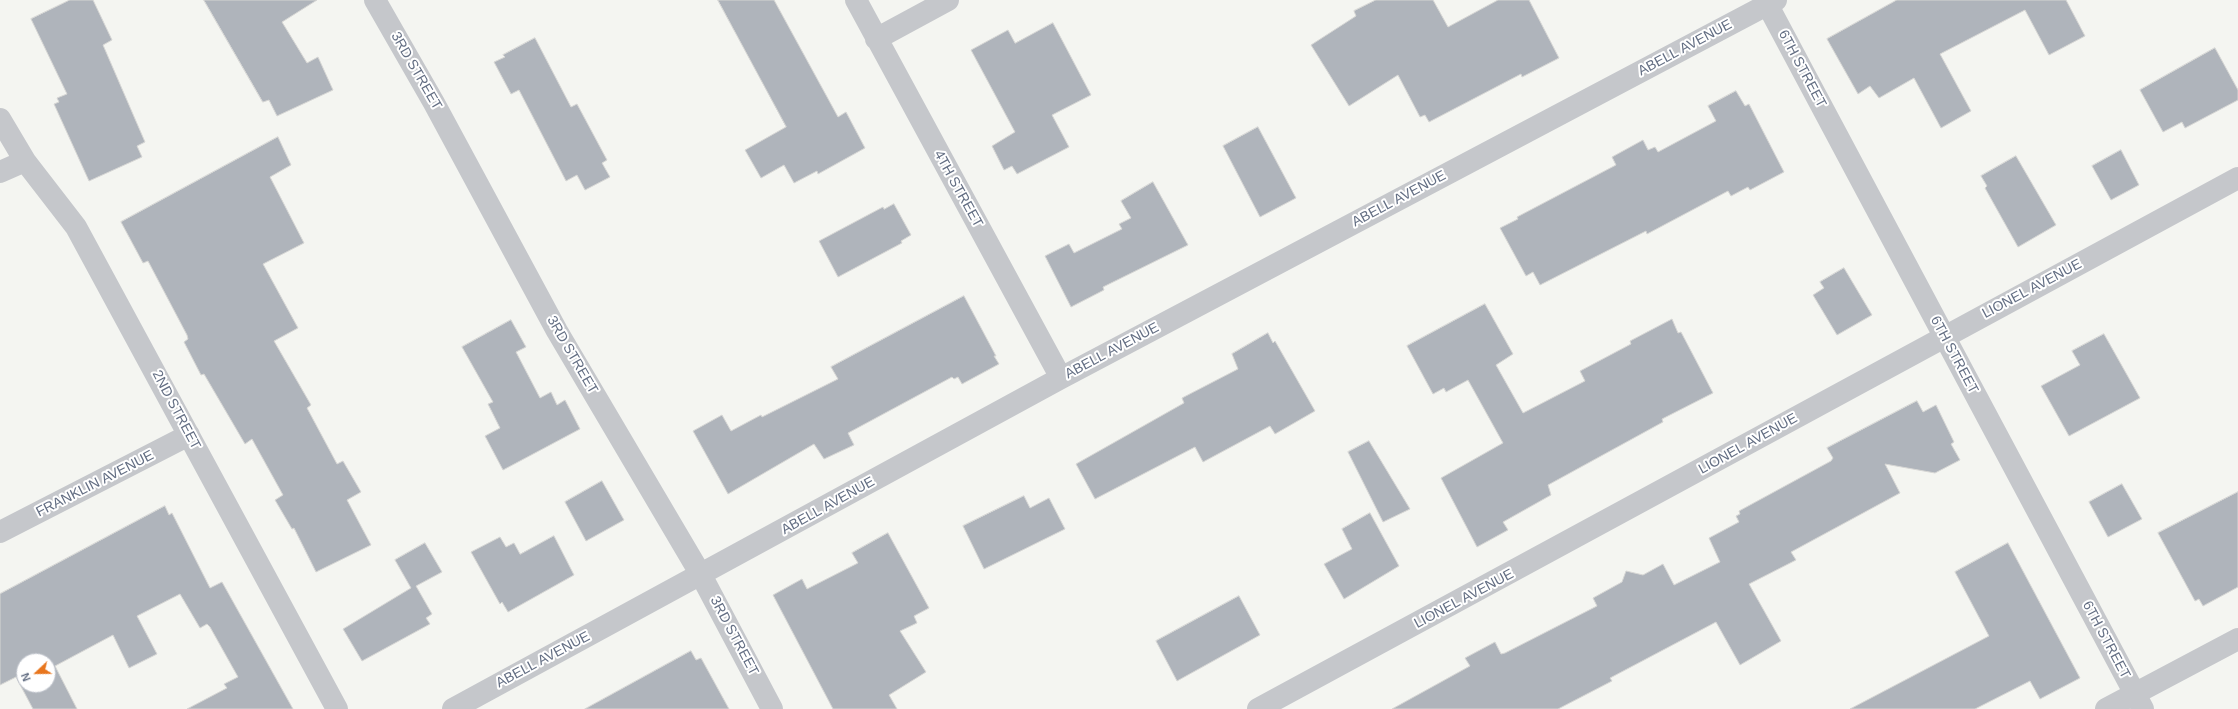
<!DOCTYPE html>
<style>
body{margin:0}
#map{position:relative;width:2238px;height:709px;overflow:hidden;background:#f4f5f1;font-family:Helvetica,sans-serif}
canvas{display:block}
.north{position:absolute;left:16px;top:653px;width:40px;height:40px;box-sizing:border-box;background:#fff;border:1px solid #c1c5cd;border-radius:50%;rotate:248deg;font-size:11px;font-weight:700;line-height:16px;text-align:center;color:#636e83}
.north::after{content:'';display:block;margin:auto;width:14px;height:18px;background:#e8761e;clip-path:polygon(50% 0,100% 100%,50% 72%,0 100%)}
</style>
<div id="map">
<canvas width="2238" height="709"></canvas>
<div class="north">N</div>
</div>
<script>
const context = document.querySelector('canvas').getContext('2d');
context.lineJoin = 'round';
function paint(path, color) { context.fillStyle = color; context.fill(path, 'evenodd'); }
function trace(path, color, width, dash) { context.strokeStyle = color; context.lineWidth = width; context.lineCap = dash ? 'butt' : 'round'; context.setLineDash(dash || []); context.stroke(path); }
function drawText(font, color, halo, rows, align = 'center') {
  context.font = font + ' Helvetica,sans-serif'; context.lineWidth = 4; context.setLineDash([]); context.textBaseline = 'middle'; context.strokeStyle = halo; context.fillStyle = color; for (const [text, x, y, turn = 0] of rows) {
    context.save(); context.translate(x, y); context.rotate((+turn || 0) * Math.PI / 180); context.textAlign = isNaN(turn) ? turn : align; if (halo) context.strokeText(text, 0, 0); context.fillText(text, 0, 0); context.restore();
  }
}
const building = new Path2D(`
 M 70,0 L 93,0 L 112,40 L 103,45 L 145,142 L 137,146 L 142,157 L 89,181 L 54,104 L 59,102 L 57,98 L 67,94 L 31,19 Z
 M 204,0 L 317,0 L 282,22 L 307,63 L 318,57 L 333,90 L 277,116 L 269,100 L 263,102 Z
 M 718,0 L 774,0 L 838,117 L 846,112 L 865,148 L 818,174 L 817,171 L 794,183 L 784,165 L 761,178 L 745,150 L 786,127 Z
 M 1376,0 L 1433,0 L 1448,27 L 1498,0 L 1529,0 L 1559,58 L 1522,77 L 1521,74 L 1429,122 L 1425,115 L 1420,117 L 1398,75 L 1349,106 L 1311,45 L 1356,16 L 1354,11 Z
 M 1897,0 L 2066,0 L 2085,36 L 2049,55 L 2025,10 L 1940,54 L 1971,111 L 1941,128 L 1914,78 L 1879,98 L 1870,86 L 1858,94 L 1827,39 Z
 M 1053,23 L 1091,95 L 1052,115 L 1069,147 L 1017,174 L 1012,166 L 1004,170 L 992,146 L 1015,132 L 971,50 L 1008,30 L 1015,43 Z
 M 535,38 L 571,107 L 577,104 L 607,160 L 602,163 L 610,177 L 585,190 L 577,175 L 566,181 L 519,90 L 511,94 L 494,62 L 505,57 L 503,55 Z
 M 2215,48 L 2238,90 L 2238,100 L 2185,128 L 2182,122 L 2163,132 L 2140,90 Z
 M 1736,91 L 1745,106 L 1749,104 L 1784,172 L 1750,190 L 1748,187 L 1731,196 L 1728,191 L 1647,234 L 1646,231 L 1540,285 L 1533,272 L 1526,276 L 1500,228 L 1518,219 L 1517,217 L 1616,165 L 1612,157 L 1643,140 L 1648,150 L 1655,147 L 1658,152 L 1716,121 L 1708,106 Z
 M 1258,127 L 1296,198 L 1260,217 L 1223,146 Z
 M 278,137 L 291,165 L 270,177 L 304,243 L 263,264 L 298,328 L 274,341 L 311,405 L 307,408 L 337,464 L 343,461 L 361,492 L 347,500 L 371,545 L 316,572 L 294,528 L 292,529 L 275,500 L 283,495 L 252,439 L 245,444 L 204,374 L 201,375 L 184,342 L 188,339 L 187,335 L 148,261 L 143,263 L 121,222 Z
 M 2121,150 L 2139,185 L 2111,200 L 2092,166 Z
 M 2016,156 L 2056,225 L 2018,247 L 1985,188 L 1987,186 L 1981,176 Z
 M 1153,182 L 1188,245 L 1103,287 L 1104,290 L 1071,307 L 1045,256 L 1069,244 L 1074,253 L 1122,229 L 1119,224 L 1131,218 L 1121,201 Z
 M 894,204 L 911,235 L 901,241 L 902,243 L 838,277 L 819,241 L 883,207 L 884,209 Z
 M 1844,268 L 1872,315 L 1837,335 L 1813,295 L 1824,288 L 1820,282 Z
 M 964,296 L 996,356 L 994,356 L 999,364 L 962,384 L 958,377 L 954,379 L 952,377 L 848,433 L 854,445 L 824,459 L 814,444 L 728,494 L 693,431 L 722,415 L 731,431 L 761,415 L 762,417 L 838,379 L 831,367 Z
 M 1485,304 L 1513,354 L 1496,365 L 1523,413 L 1585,381 L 1580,371 L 1631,344 L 1630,341 L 1672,319 L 1678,333 L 1681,332 L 1713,393 L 1662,419 L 1663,422 L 1548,485 L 1551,495 L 1503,522 L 1508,530 L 1477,547 L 1441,478 L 1503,443 L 1468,380 L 1446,392 L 1444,388 L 1433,394 L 1407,346 Z
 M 511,320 L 526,347 L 516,352 L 540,398 L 551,392 L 557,405 L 565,400 L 580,429 L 503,470 L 485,436 L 500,428 L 488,404 L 493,402 L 462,347 Z
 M 1268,333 L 1273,343 L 1275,341 L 1315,411 L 1275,434 L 1270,426 L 1203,462 L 1195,447 L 1095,499 L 1076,464 L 1184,403 L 1182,398 L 1238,369 L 1232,354 Z
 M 2104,334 L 2140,398 L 2069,436 L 2041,386 L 2080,365 L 2072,351 Z
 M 1917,401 L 1923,412 L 1936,405 L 1954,442 L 1951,444 L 1960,460 L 1935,473 L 1885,464 L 1900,493 L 1791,552 L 1796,560 L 1749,584 L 1781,641 L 1740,665 L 1716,622 L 1610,678 L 1612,681 L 1558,709 L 1392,709 L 1470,666 L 1465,658 L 1495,642 L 1501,654 L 1505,653 L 1597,606 L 1593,598 L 1622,582 L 1626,571 L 1643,575 L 1663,564 L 1674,585 L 1720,562 L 1709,538 L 1739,522 L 1736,516 L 1740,514 L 1739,511 L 1831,461 L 1833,458 L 1827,448 Z
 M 1369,441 L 1410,509 L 1383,522 L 1348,452 Z
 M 602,481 L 624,520 L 586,541 L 565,502 Z
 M 2122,484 L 2142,519 L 2108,537 L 2089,502 Z
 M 2238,492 L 2238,587 L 2203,606 L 2199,599 L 2195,601 L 2158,533 Z
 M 1024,496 L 1030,508 L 1049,498 L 1065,529 L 984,569 L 963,526 Z
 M 165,506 L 169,515 L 172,513 L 210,588 L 222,582 L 293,709 L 187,709 L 227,688 L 224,684 L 238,677 L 210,627 L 207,624 L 200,628 L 180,594 L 137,616 L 157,654 L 129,668 L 113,635 L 55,666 L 77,709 L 33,709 L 16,677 L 0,685 L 0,594 ZM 24,661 L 48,661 L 48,685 L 24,685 Z
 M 1370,513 L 1399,566 L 1344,599 L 1324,564 L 1352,549 L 1342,529 Z
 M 888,533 L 929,608 L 914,616 L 917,623 L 900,631 L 926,672 L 889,695 L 897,709 L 833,709 L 773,595 L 802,579 L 807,589 L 858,563 L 852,553 Z
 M 554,536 L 574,575 L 508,612 L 502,602 L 500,604 L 471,552 L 500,537 L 506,547 L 514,543 L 520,554 Z
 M 425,543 L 442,572 L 416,586 L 432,614 L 426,618 L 430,624 L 362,661 L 343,629 L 411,588 L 395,560 Z
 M 2008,543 L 2080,678 L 2040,699 L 2030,681 L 1975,709 L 1850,709 L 1989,636 L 1955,572 Z
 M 1239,596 L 1260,635 L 1177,681 L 1156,641 Z
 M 691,651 L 696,660 L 701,658 L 729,709 L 585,709 Z`);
const street = new Path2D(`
 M 375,0 L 434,103 L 557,331 L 701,575 L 772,709
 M 856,0 L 1061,378
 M 1765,0 L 2143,709
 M 876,39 L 948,0
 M 0,119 L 25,161 L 76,227 L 337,709
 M 0,172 L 25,161
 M 0,532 L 189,435
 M 453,709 L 1061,378 L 1776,0
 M 1258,709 C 1586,534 1911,354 2238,178
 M 2106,709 L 2238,639`);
const streetNames = [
 ["ABELL AVENUE",1685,48,-28],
 ["6TH STREET",1802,69,62],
 ["3RD STREET",416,71,60],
 ["4TH STREET",958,189,61],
 ["ABELL AVENUE",1399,199,-28],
 ["LIONEL AVENUE",2032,289,-28],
 ["ABELL AVENUE",1112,351,-28],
 ["3RD STREET",572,355,60],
 ["6TH STREET",1954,355,62],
 ["2ND STREET",176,410,62],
 ["LIONEL AVENUE",1748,444,-29],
 ["FRANKLIN AVENUE",95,484,-27],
 ["ABELL AVENUE",828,506,-29],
 ["LIONEL AVENUE",1464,599,-28],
 ["3RD STREET",734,636,62],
 ["6TH STREET",2106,640,62],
 ["ABELL AVENUE",543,660,-28]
];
paint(building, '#afb4bb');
trace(building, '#d6d6d4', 1);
trace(street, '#c5c7cb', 22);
drawText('14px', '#636e83', '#fff', streetNames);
</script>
